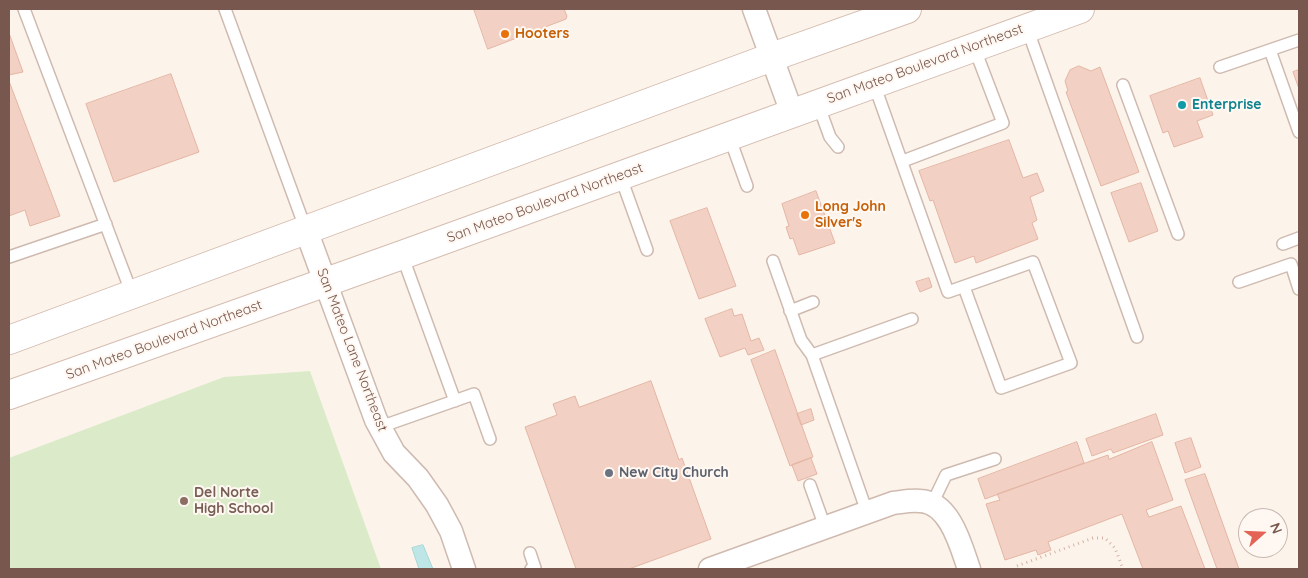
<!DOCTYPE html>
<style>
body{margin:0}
#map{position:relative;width:1308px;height:578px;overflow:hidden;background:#fcf4eb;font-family:Quicksand,sans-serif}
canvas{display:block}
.frame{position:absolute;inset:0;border:10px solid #78584e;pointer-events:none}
.north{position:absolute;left:1238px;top:508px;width:50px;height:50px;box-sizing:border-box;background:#fff8f2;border:1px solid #c9b8b0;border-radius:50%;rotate:70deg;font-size:14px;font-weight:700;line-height:20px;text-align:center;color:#78584e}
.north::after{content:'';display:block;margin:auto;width:18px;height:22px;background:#e36354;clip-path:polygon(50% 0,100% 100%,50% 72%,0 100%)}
</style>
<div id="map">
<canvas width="1308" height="578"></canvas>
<div class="frame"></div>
<div class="north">N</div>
</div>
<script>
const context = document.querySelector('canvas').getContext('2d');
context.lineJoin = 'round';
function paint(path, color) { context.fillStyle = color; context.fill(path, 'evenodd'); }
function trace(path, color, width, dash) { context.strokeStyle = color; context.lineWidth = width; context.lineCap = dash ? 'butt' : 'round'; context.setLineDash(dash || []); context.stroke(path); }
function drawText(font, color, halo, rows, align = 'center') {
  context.font = font + ' Quicksand,sans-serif'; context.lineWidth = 4; context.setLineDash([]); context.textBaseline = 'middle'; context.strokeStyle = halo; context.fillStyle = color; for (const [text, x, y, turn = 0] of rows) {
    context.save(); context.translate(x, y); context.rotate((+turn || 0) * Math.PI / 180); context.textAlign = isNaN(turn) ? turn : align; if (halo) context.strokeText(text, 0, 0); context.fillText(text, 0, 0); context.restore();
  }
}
const green = new Path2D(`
 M 310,371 L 381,569 L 9,569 L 9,458 L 224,377 Z`);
const water = new Path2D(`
 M 423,545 L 433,569 L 419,569 L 412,548 Z`);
const building = new Path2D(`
 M 474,9 L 564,9 L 567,16 L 566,19 L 488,49 Z
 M 9,33 L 23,72 L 9,75 Z
 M 1079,66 L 1091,71 L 1100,67 L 1139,172 L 1101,186 L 1066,92 L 1068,91 L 1065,81 L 1070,70 Z
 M 1299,70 L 1299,89 L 1293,72 Z
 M 171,74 L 199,152 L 114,182 L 86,104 Z
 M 1200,78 L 1213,115 L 1197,121 L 1203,137 L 1174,147 L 1168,131 L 1163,133 L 1150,96 Z
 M 9,81 L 60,216 L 30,226 L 25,210 L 9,216 Z
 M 1009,140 L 1023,178 L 1037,173 L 1044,191 L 1030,197 L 1037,220 L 1032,223 L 1038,239 L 976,263 L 974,256 L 955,263 L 933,200 L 930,201 L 919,171 Z
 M 1141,183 L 1158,231 L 1129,242 L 1111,193 Z
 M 816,191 L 835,243 L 799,255 L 793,238 L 790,239 L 786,227 L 789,226 L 782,204 Z
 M 707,208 L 736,286 L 699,299 L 670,221 Z
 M 929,278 L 932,287 L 920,292 L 916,282 Z
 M 732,309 L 734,316 L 742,314 L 751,341 L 759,338 L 764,350 L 748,355 L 745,348 L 720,357 L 705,319 Z
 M 775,350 L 813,457 L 790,466 L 751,360 Z
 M 651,381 L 679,460 L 682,458 L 711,539 L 629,569 L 576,569 L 525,427 L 557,415 L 553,404 L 575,396 L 579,407 Z
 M 811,409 L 814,420 L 801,425 L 797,414 Z
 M 1156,414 L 1163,435 L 1113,453 L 1111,449 L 1092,456 L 1086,439 Z
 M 1191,438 L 1201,467 L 1185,473 L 1175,443 Z
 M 1077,442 L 1084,463 L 985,499 L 978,479 Z
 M 1152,442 L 1173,500 L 1146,510 L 1149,517 L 1181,506 L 1205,569 L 1143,569 L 1122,514 L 1048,542 L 1051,550 L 1038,555 L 1036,550 L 1005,560 L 986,504 L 1000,500 L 997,494 L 1108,455 L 1109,459 Z
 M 811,458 L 817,474 L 798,481 L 792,465 Z
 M 1205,474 L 1239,569 L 1217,569 L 1185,480 Z`);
const path = new Path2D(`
 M 1017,566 L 1093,538 L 1105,538 L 1115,548 L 1123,569`);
const service = new Path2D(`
 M 24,9 L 132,294
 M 225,9 L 306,230
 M 1027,28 L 1137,337
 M 1270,50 L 1299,132
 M 1220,67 L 1299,40
 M 874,84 L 948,292 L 1033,262 L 1071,363 L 1001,388 L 964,287
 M 1123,85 L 1178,234
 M 818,104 L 830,137 L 838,147
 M 729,136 L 747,186
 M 903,161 L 1003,123 L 974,47
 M 620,175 L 647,250
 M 1283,244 L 1299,238
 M 402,255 L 455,401
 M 9,257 L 106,224
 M 773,261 L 801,340 L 812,355 L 867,512
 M 1239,282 L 1291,264 L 1299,289
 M 790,311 L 813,302
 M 812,355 L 912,319
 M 380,427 L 474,394 L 490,439
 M 810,485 L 825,527
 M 932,504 L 946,475 L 995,459
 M 530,553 L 535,568 L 531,569`);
const minor = new Path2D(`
 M 754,9 L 792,113
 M 306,230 L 376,420 L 394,453 L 418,478 L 437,505 L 451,531 L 464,569
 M 710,569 L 893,503 C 902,502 911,500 920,501 C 950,502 961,546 969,569`);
const secondary = new Path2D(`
 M 9,340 L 772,57 L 907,9
 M 9,395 L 402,255 L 1080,9`);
const markers = [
 [505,34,5,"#e8710a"],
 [1182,105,5,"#0f9aa8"],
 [805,215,5,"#e8710a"],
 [609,473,5,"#6b7280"],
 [184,501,5,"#8d6e63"]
];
const foodNames = [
 ["Hooters",515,34],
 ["Long John",815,207],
 ["Silver's",815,223]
];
const streetNames = [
 ["San Mateo Boulevard Northeast",925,64,-20],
 ["San Mateo Boulevard Northeast",545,203,-20],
 ["San Mateo Boulevard Northeast",164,340,-20],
 ["San Mateo Lane Northeast",352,350,69]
];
const cultureNames = [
 ["Enterprise",1192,105]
];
const worshipNames = [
 ["New City Church",619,473]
];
const educationNames = [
 ["Del Norte",194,493],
 ["High School",194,509]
];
paint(green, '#dbebc9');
paint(water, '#bfe6e7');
trace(water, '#a5d6d8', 1);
paint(building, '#f2d0c3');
trace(building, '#e4b5a4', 1);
trace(service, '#cfbab0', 14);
trace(minor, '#cfbab0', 25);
trace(secondary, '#d5bcb0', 30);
trace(path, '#d7b3a5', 3, [1, 4]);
trace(service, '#fff', 11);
trace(minor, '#fff', 22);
trace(secondary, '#fff', 28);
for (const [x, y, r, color] of markers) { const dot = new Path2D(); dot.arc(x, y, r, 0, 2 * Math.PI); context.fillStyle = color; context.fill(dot); trace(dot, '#fff8f2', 2); }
drawText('bold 14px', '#c56008', '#fff8f2', foodNames, 'left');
drawText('14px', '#78584e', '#fff8f2', streetNames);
drawText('bold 14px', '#0d838f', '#fff8f2', cultureNames, 'left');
drawText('bold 14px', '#5b616d', '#fff8f2', worshipNames, 'left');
drawText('bold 14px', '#785e54', '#fff8f2', educationNames, 'left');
</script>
